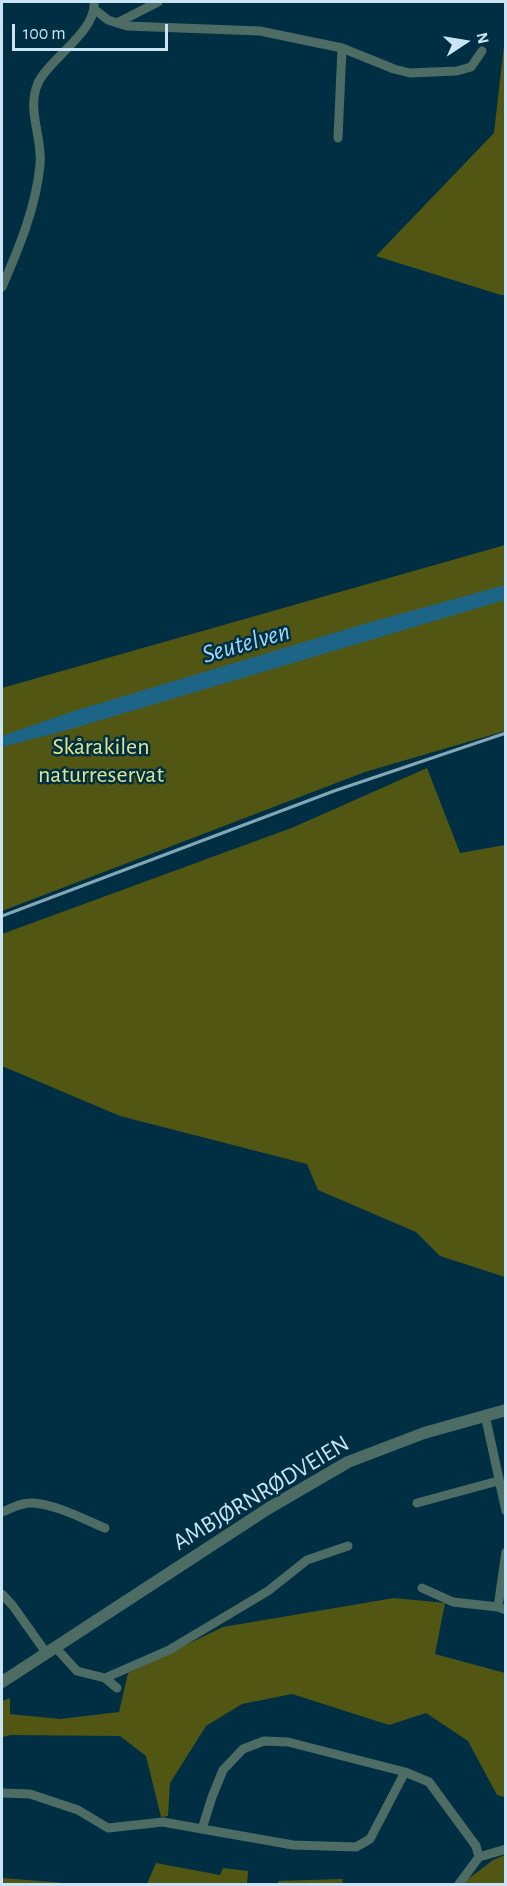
<!DOCTYPE html>
<meta charset="utf-8">
<style>
body{margin:0}
#map{position:relative;width:507px;height:1886px;overflow:hidden;background:#002f43;font-family:"Alegreya Sans",sans-serif}
canvas{display:block}
.frame{position:absolute;inset:0;border:3px solid #c9e5f5;pointer-events:none}
.north{position:absolute;left:435px;top:12px;width:60px;height:60px;-webkit-text-stroke:4px #002f43;paint-order:stroke;rotate:78deg;font-size:16px;font-weight:700;line-height:24px;text-align:center;color:#c9e5f5}
.north::after{content:'';display:block;margin:auto;width:21px;height:27px;background:#c9e5f5;clip-path:polygon(50% 0,100% 100%,50% 72%,0 100%)}
.scale{position:absolute;left:12px;top:24px;width:156px;height:27px;box-sizing:border-box;border:3px solid #c9e5f5;border-top:0;padding-left:8px;font-size:18px;line-height:21px;white-space:nowrap;color:#c9e5f5;-webkit-text-stroke:4px #002f43;paint-order:stroke}
</style>
<div id="map">
<canvas width="507" height="1886"></canvas>
<div class="frame"></div>
<div class="north">N</div>
<div class="scale">100 m</div>
</div>
<script>
const context = document.querySelector('canvas').getContext('2d');
context.lineJoin = 'round';
function paint(path, color) { context.fillStyle = color; context.fill(path, 'evenodd'); }
function trace(path, color, width, dash) { context.strokeStyle = color; context.lineWidth = width; context.lineCap = dash ? 'butt' : 'round'; context.setLineDash(dash || []); context.stroke(path); }
function drawText(font, color, halo, rows, align = 'center') {
  context.font = font + ' "Alegreya Sans",sans-serif'; context.lineWidth = 5; context.setLineDash([]); context.textBaseline = 'middle'; context.strokeStyle = halo; context.fillStyle = color; for (const [text, x, y, turn = 0] of rows) {
    context.save(); context.translate(x, y); context.rotate((+turn || 0) * Math.PI / 180); context.textAlign = isNaN(turn) ? turn : align; if (halo) context.strokeText(text, 0, 0); context.fillText(text, 0, 0); context.restore();
  }
}
const green = new Path2D(`
 M 505,36 L 506,295 L 501,295 L 376,256 L 494,133 Z
 M 505,545 L 505,731 L 365,772 L 2,911 L 2,688 Z
 M 427,768 L 460,853 L 505,845 L 505,1277 L 440,1256 L 416,1232 L 318,1190 L 307,1164 L 120,1116 L 2,1066 L 2,934 L 294,827 Z
 M 394,1598 L 445,1603 L 435,1654 L 505,1673 L 505,1797 L 497,1795 L 468,1741 L 426,1713 L 389,1725 L 292,1694 L 242,1704 L 206,1726 L 170,1783 L 168,1816 L 161,1817 L 146,1756 L 120,1736 L 11,1735 L 2,1737 L 2,1701 L 10,1698 L 10,1714 L 60,1719 L 119,1712 L 128,1673 L 223,1627 Z
 M 505,1855 L 505,1884 L 465,1884 L 467,1880 L 493,1860 Z
 M 156,1863 L 220,1875 L 223,1868 L 248,1871 L 247,1884 L 147,1884 Z
 M 2,1878 L 77,1884 L 2,1884 Z
 M 343,1879 L 342,1884 L 278,1884 L 278,1881 Z`);
const water = new Path2D(`
 M 505,585 L 505,600 L 64,731 L 2,747 L 2,736 L 71,712 L 364,624 Z`);
const minor = new Path2D(`
 M 94,9 L 108,20 L 127,26 L 260,31 L 342,48 L 394,69 L 410,73 L 457,71 L 471,67 L 482,51
 M 117,23 L 158,2
 M 338,138 L 342,48
 M 2,287 C 19,248 36,207 40,165 C 43,137 26,111 38,83 C 49,59 97,31 94,2
 M 485,1415 L 506,1511
 M 417,1503 L 498,1481
 M 2,1512 C 12,1508 22,1502 33,1503 C 58,1505 83,1519 105,1528
 M 506,1552 L 498,1607 L 506,1610
 M 422,1588 L 453,1602 L 498,1607
 M 2,1594 L 13,1606 L 47,1654
 M 56,1648 L 77,1671 L 105,1678 L 117,1688
 M 105,1678 L 169,1650 L 268,1591 L 307,1560 L 348,1546
 M 405,1772 L 370,1839 L 356,1847 L 293,1845 L 202,1829 L 212,1797 L 223,1770 L 243,1749 L 264,1741 L 288,1742 L 405,1772 L 429,1782 L 476,1846 L 479,1857
 M 2,1793 L 30,1794 L 78,1810 L 108,1828 L 163,1822 L 202,1829
 M 459,1884 L 479,1857 L 506,1849`);
const tertiary = new Path2D(`
 M 2,1682 L 269,1508 L 348,1462 L 424,1433 L 506,1410`);
const rail = new Path2D(`
 M 2,916 L 334,791 L 506,733`);
const parkNames = [
 ["Skårakilen",101,747],
 ["naturreservat",101,775]
];
const streetNames = [
 ["AMBJØRNRØDVEIEN",261,1493,-31]
];
const waterNames = [
 ["Seutelven",246,643,-16]
];
paint(green, '#525613');
paint(water, '#1c6587');
trace(minor, '#4d6c63', 9);
trace(tertiary, '#4d6c63', 12);
trace(rail, '#84a7b8', 3);
drawText('24px', '#dee789', '#002f43', parkNames);
drawText('24px', '#c9e5f5', '#002f43', streetNames);
drawText('italic 26px', '#a2d8f7', '#002f43', waterNames);
</script>
